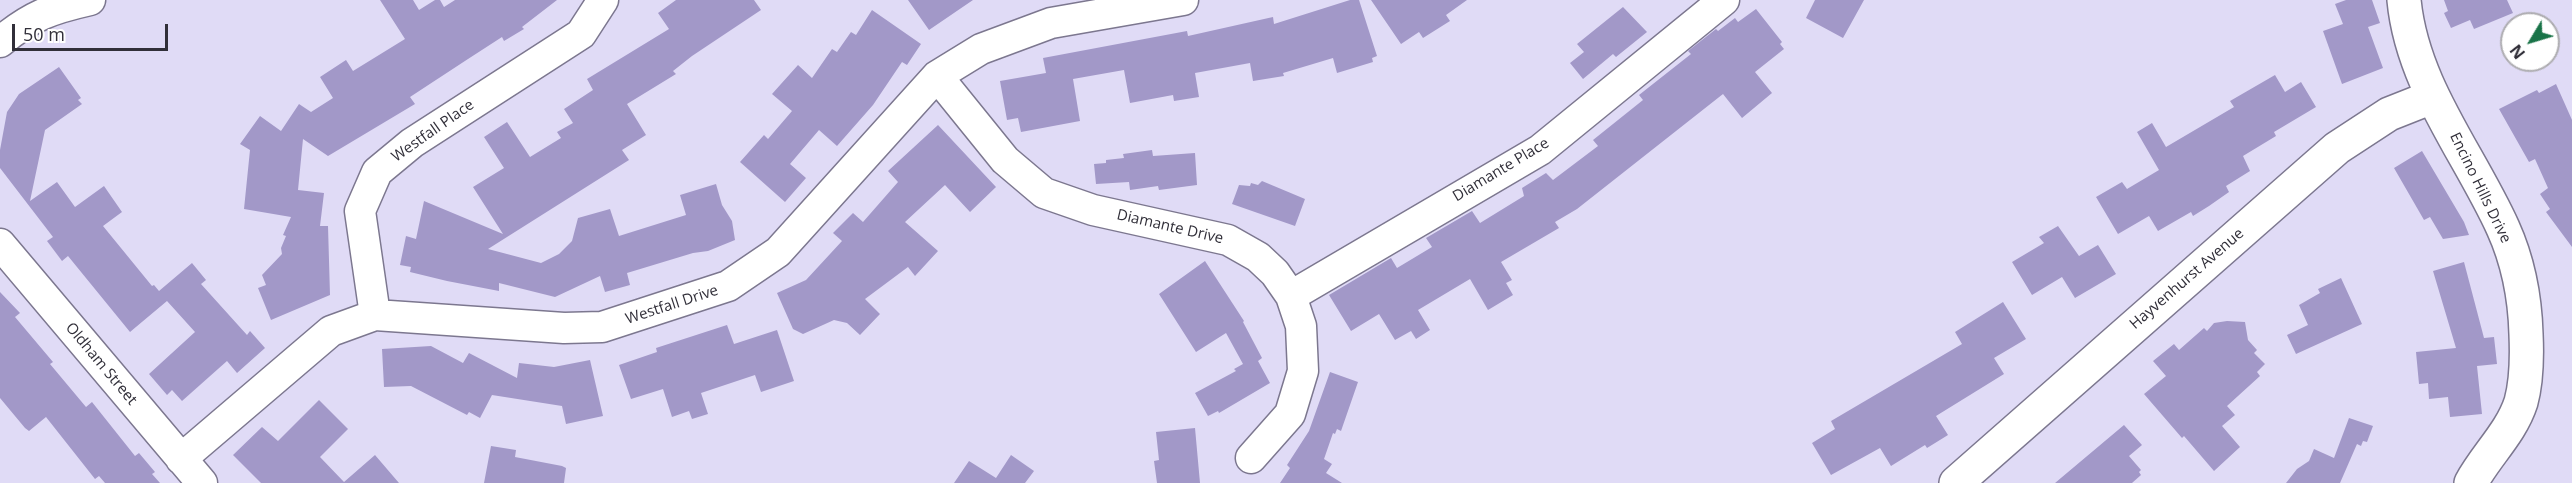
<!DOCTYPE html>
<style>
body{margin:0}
#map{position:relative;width:2572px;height:483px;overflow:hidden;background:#e0dbf6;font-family:"Open Sans",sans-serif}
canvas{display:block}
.north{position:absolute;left:2500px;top:12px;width:60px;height:60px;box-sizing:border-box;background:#fff;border:2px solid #adacb0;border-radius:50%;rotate:232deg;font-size:16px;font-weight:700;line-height:24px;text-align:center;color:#312f39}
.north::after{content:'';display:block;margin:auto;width:21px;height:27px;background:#197348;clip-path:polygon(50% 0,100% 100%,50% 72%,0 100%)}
.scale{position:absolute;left:12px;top:24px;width:156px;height:27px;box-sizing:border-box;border:3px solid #312f39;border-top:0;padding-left:8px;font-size:18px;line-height:21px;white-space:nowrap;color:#312f39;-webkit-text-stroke:4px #fff;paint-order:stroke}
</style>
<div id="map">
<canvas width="2572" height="483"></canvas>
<div class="north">N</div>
<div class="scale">50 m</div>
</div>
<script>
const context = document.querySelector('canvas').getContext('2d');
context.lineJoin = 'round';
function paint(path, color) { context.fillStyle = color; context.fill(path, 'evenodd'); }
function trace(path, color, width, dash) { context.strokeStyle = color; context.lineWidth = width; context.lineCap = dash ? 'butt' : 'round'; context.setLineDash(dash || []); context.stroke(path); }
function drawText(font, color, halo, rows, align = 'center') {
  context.font = font + ' "Open Sans",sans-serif'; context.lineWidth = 4.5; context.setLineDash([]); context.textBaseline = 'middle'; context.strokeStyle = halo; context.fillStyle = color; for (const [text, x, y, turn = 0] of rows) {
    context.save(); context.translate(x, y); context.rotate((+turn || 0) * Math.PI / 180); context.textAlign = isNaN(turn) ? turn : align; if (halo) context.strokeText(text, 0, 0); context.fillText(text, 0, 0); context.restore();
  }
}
const building = new Path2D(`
 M 380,0 L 413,0 L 419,10 L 435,0 L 440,0 L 444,7 L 455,0 L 557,0 L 522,27 L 524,29 L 504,41 L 502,37 L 468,59 L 410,97 L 415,104 L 328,156 L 303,139 L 298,190 L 324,193 L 320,226 L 328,226 L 330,295 L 271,320 L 258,288 L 266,285 L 262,275 L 282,254 L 281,248 L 286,236 L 283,235 L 291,217 L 244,209 L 250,150 L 240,144 L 260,116 L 281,131 L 299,104 L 311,112 L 333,98 L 320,77 L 346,60 L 353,71 L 405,39 Z
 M 676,0 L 754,0 L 761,10 L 692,56 L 673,71 L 676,74 L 627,104 L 646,135 L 622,150 L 629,160 L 488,249 L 541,263 L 559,254 L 572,241 L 578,218 L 610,209 L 619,236 L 686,215 L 680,195 L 716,184 L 722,205 L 732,221 L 735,240 L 708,251 L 693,253 L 627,273 L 630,285 L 605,292 L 600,276 L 555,297 L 499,283 L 499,291 L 447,281 L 410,272 L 411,267 L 400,265 L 406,236 L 416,239 L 424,201 L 503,234 L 473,187 L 504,168 L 484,137 L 507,122 L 530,157 L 561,138 L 557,132 L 573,123 L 564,109 L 593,90 L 587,79 L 669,29 L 658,13 Z
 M 908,0 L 973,0 L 929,30 Z
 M 1350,0 L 1359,0 L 1377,56 L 1372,58 L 1373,62 L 1337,73 L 1333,58 L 1283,73 L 1284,76 L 1253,81 L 1250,63 L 1195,73 L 1199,97 L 1174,101 L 1173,95 L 1130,103 L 1124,70 L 1073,79 L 1080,121 L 1021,132 L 1018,118 L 1007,120 L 1000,81 L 1046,73 L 1043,58 L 1187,31 L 1188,36 L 1273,17 L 1274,24 Z
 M 1371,0 L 1467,0 L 1446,15 L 1450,21 L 1423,38 L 1419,32 L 1401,44 Z
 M 1815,0 L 1864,0 L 1843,38 L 1806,18 Z
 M 2346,0 L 2372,0 L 2380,23 L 2368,27 L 2383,68 L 2342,84 L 2323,31 L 2343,24 L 2335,4 Z
 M 2444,0 L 2507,0 L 2513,13 L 2474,29 L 2470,20 L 2451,28 L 2444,13 L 2448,11 Z
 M 1623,7 L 1647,32 L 1616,57 L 1613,54 L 1583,79 L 1570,63 L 1584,52 L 1577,44 Z
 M 1756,9 L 1782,42 L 1780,44 L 1784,49 L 1755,72 L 1772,93 L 1742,118 L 1723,94 L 1577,209 L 1555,222 L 1559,228 L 1501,262 L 1512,280 L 1506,283 L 1513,295 L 1488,310 L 1470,279 L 1418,310 L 1430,330 L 1416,339 L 1411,331 L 1395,340 L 1379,314 L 1351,331 L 1329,295 L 1391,258 L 1397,268 L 1432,247 L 1426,238 L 1472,211 L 1480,223 L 1524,196 L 1522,188 L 1546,173 L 1553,180 L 1598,146 L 1593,140 L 1643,100 L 1639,95 L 1691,54 L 1688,51 L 1716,29 L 1718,31 L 1735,18 L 1738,22 Z
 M 872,10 L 921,44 L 907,65 L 902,62 L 873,105 L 837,146 L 819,130 L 790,164 L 806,178 L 785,202 L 740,162 L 764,135 L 768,139 L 792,111 L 772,94 L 798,65 L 812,78 L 832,49 L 837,52 L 851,32 L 856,35 Z
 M 59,67 L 81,98 L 78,100 L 82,104 L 45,130 L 30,201 L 57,182 L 75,207 L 104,186 L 122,212 L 103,226 L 152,286 L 154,285 L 159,291 L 192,263 L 206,280 L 201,284 L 247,335 L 250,331 L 265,348 L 237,373 L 227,361 L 182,401 L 172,390 L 167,395 L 149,374 L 195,332 L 167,301 L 130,332 L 68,256 L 62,261 L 47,241 L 53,237 L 0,168 L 0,150 L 7,112 L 19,94 Z
 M 2275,75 L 2285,92 L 2301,82 L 2316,107 L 2274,132 L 2276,136 L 2243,156 L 2250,171 L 2226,186 L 2229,192 L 2209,206 L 2193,216 L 2191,212 L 2158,231 L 2149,216 L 2118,234 L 2096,197 L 2122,182 L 2127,189 L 2159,170 L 2137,132 L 2152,123 L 2166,147 L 2234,107 L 2230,101 Z
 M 2556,84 L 2572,120 L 2572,247 L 2546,212 L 2550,209 L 2540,194 L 2548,188 L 2535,159 L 2529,162 L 2499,109 L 2537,90 L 2539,93 Z
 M 938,125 L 996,187 L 970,212 L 945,185 L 905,222 L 938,251 L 915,276 L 908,267 L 865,299 L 880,314 L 860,335 L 847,323 L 834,320 L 803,334 L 793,329 L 777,293 L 806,280 L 842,241 L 833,233 L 853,213 L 863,222 L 898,182 L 888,171 Z
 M 1152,150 L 1153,156 L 1195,153 L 1197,185 L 1159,190 L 1158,186 L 1130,190 L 1129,182 L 1096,184 L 1094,164 L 1106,163 L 1106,160 L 1124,158 L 1123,154 Z
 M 2422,151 L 2464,222 L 2469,235 L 2443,239 L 2430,217 L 2424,220 L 2394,168 Z
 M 1262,181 L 1305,199 L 1295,226 L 1232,204 L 1239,185 L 1250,186 L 1251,183 L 1258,185 Z
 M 2058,226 L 2079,256 L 2098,245 L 2116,274 L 2075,298 L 2062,277 L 2032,295 L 2012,262 L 2044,243 L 2039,237 Z
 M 1205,261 L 1244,321 L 1243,322 L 1262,358 L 1258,361 L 1270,383 L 1219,413 L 1218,411 L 1208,416 L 1195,393 L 1236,371 L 1234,369 L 1243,364 L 1226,333 L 1196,352 L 1159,294 Z
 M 2464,262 L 2484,338 L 2494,337 L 2497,364 L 2477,366 L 2482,414 L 2450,417 L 2448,397 L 2429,399 L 2428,383 L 2419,384 L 2416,352 L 2456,348 L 2433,271 Z
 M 2341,278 L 2362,324 L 2296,354 L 2287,335 L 2308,325 L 2299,305 L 2320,293 L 2318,289 Z
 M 0,292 L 20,313 L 15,317 L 53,362 L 50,364 L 86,407 L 92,402 L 135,456 L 139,453 L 155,472 L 152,474 L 160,483 L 105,483 L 99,476 L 95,479 L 46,417 L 29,431 L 25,428 L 0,398 Z
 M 2003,302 L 2026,339 L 1994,358 L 2004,374 L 1936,416 L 1948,435 L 1927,448 L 1925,445 L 1891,466 L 1880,448 L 1831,475 L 1812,443 L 1835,429 L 1831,421 L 1962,344 L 1955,332 Z
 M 2227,321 L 2245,322 L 2248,340 L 2257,350 L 2254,353 L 2265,364 L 2257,372 L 2260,376 L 2227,406 L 2235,415 L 2222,426 L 2240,447 L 2214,471 L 2184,436 L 2182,438 L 2144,394 L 2166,376 L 2153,361 L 2174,344 L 2179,350 L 2204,328 L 2207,331 L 2214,323 Z
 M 727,325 L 734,344 L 777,330 L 794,381 L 761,392 L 755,375 L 701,393 L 708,414 L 692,419 L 689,411 L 672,417 L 663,389 L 631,399 L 619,365 L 657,352 L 656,348 Z
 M 431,346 L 463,363 L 469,353 L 517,378 L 519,363 L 554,367 L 590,360 L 603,416 L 566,424 L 562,406 L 492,395 L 480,418 L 469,412 L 467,415 L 411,386 L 384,387 L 382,349 Z
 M 1330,372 L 1358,382 L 1341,431 L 1337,429 L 1335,434 L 1333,433 L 1324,459 L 1332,464 L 1326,473 L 1342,483 L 1280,483 L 1290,468 L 1287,465 L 1309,431 Z
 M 319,400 L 348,429 L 320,457 L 344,482 L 375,455 L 399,483 L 261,483 L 233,455 L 262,427 L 278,441 Z
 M 2349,418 L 2373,426 L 2367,442 L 2363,441 L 2361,446 L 2357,444 L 2340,483 L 2286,483 L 2297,469 L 2309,461 L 2314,449 L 2334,458 Z
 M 2124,425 L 2142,445 L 2129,456 L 2141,470 L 2139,472 L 2141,475 L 2132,483 L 2055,483 Z
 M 1195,428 L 1200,483 L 1157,483 L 1154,461 L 1159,460 L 1156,432 Z
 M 491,446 L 516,450 L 515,457 L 562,466 L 566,468 L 564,483 L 484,483 Z
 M 1011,455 L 1034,471 L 1025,483 L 954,483 L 969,461 L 996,478 Z`);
const minor = new Path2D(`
 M 0,42 C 31,16 50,9 90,0
 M 937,76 L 1005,160 L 1044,193 L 1093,210 L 1228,240 L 1258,257 L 1275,273 L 1291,296 L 1301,326 L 1303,371 L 1290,414 L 1251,458
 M 0,244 L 202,483
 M 1291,296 L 1540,150 L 1724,0
 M 375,315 L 360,211 L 377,172 L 412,143 L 581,34 L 603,0
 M 181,459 L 331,331 L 375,315 L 564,328 L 602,327 L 728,286 L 778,252 L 937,76 L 981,49 L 1051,23 L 1183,0`);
const major = new Path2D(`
 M 2404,0 C 2412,85 2469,153 2503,228 C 2518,261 2525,298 2526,334 C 2527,356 2527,380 2521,402 C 2511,433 2486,455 2471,483
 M 1956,483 L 2337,148 L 2389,114 L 2432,97`);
const streetNames = [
 ["Westfall Place",433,131,-35],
 ["Diamante Place",1501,170,-31],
 ["Encino Hills Drive",2480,188,64],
 ["Diamante Drive",1170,227,13],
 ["Hayvenhurst Avenue",2187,279,-41],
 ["Westfall Drive",672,305,-18],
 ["Oldham Street",101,364,50]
];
paint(building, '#a298c8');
trace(minor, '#7c778f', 33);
trace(major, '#7c778f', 36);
trace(minor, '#fff', 30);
trace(major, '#fff', 33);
drawText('15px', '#312f39', '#fff', streetNames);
</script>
